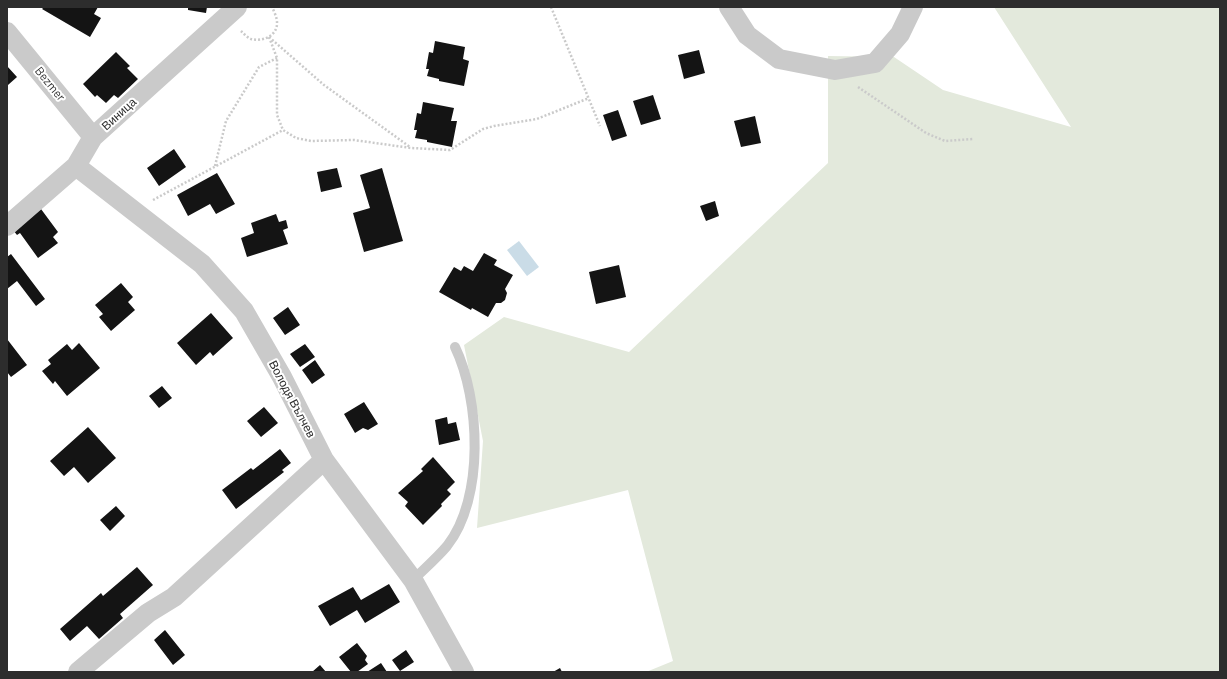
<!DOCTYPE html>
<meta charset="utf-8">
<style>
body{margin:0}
#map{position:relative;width:1227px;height:679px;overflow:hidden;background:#fff;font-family:Barlow,sans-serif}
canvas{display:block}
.frame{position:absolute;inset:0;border:8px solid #2d2d2d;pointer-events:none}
</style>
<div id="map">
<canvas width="1227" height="679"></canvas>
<div class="frame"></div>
</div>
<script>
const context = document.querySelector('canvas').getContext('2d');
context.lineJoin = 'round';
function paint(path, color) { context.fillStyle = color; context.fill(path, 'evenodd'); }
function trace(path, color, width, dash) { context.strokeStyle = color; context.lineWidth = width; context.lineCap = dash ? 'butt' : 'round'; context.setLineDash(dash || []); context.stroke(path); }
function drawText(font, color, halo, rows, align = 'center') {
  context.font = font + ' Barlow,sans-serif'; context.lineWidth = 4; context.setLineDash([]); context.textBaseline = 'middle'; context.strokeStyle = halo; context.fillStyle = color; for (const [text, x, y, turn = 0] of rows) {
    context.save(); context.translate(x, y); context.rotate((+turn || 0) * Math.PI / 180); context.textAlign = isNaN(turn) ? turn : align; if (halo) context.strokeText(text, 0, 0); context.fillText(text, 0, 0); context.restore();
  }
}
const green = new Path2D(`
 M 994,7 L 1220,7 L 1220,672 L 646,672 L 673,661 L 628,490 L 477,528 L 483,441 L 464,345 L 504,317 L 629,352 L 828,163 L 828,56 L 894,57 L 943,90 L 1071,127 Z`);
const water = new Path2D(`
 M 519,241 L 539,267 L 527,276 L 507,250 Z`);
const building = new Path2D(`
 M 44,7 L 98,7 L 94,14 L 101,18 L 90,37 L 42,9 Z
 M 188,7 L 207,7 L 206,13 L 188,10 Z
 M 435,41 L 465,47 L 463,59 L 469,61 L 464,86 L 439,81 L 439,79 L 427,76 L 429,69 L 426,69 L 429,52 L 433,53 Z
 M 699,50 L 705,73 L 684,79 L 678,55 Z
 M 116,52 L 130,66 L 127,68 L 138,79 L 118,98 L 114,95 L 106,103 L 97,95 L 95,97 L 83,84 Z
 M 7,66 L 17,77 L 8,85 L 7,84 Z
 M 653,95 L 661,119 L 641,125 L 633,101 Z
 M 423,102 L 454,108 L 451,121 L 457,121 L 452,147 L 427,142 L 427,140 L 415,138 L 417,130 L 414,130 L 417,113 L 421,114 Z
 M 618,110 L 627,136 L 612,141 L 603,115 Z
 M 755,116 L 761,143 L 741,147 L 734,121 Z
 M 174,149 L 186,167 L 159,186 L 147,168 Z
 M 337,168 L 342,187 L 321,192 L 317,172 Z
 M 382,168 L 403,241 L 364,252 L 353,213 L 370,208 L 360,175 Z
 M 217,173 L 235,204 L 216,214 L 210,204 L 188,216 L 177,195 Z
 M 715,201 L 719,216 L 706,221 L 700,206 Z
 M 41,209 L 58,232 L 53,237 L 58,243 L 38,258 L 20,233 L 17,235 L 13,230 Z
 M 276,214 L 279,222 L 286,220 L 288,228 L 283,230 L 288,244 L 247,257 L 241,238 L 254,233 L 251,223 Z
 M 484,253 L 497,260 L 494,265 L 513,275 L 505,289 L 507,293 L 505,300 L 501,303 L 496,303 L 488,317 L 472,308 L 471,310 L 439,292 L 454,267 L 461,271 L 464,266 L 473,271 Z
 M 11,254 L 45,299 L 36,306 L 17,281 L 7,289 L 7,257 Z
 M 619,265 L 626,297 L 596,304 L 589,272 Z
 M 121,283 L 133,297 L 128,302 L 135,310 L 111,331 L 99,317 L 103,314 L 95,305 Z
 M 288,307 L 300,325 L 285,335 L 273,318 Z
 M 211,313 L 233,338 L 213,356 L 210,352 L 196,365 L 177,343 Z
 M 7,339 L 27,365 L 11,377 L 7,372 Z
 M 79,343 L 100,368 L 67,396 L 55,381 L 53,384 L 42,371 L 51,364 L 48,360 L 67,344 L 72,350 Z
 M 305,344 L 315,357 L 300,367 L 290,354 Z
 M 315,360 L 325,375 L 312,384 L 302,370 Z
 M 162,386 L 172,398 L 159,408 L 149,396 Z
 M 364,402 L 378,424 L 368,430 L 363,428 L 355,433 L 344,414 Z
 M 264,407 L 278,423 L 261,437 L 247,421 Z
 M 447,417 L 448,424 L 456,422 L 460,440 L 439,445 L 435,420 Z
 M 88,427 L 116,458 L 88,483 L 74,467 L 64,476 L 50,461 Z
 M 280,449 L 291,463 L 282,470 L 284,472 L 236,509 L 222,490 L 251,468 L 253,470 Z
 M 433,457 L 455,482 L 447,490 L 451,494 L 441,504 L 442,506 L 423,525 L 405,506 L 408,502 L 398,493 L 423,471 L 421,469 Z
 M 116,506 L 125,516 L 110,531 L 100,520 Z
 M 137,567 L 153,585 L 120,614 L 123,618 L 99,639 L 87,626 L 70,641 L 60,629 L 101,593 L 103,596 Z
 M 389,584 L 400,602 L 365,623 L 357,610 L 330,626 L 318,606 L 353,587 L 361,600 Z
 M 165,630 L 185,655 L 173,665 L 154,640 Z
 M 357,643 L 367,656 L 365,660 L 368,664 L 357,672 L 351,672 L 339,657 Z
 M 406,650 L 414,662 L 400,671 L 392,660 Z
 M 381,663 L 387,672 L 367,672 Z
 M 320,665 L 326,672 L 312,672 Z
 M 560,668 L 562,672 L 553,672 Z`);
const path = new Path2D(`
 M 551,7 L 600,126
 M 241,31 C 244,34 248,38 251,39 C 262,42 278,36 277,22 C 277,18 274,11 272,7
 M 269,37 L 277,58 L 277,115 L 283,130 L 296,138 L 311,141 L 354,140 L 411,148 L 450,150 L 483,129 L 494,126 L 537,119 L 589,98
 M 269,37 L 324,85 L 410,147
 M 858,87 L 926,133 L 945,141 L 973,139
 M 215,166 L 226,121 L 259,67 L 277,58
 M 153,200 L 283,130`);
const service = new Path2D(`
 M 413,580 C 424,569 437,558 447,546 C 485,498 480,399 455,347`);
const minor = new Path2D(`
 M 729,7 L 747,35 L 779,59 L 835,70 L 875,63 L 900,34 L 913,7
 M 7,32 L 93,137
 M 76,166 L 202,264 L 244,311 L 282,377 L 324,460 L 413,580 L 464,672
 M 7,226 L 76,166 L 93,137 L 237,7
 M 78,672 L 148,613 L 174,597 L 324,460`);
const streetNames = [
 ["Bezmer",50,84,51],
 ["Виница",119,114,-42],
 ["Володя Вълчев",292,399,62]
];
paint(green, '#e3e9dc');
paint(water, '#cadce7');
paint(building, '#141414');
trace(path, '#cacaca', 2.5, [2, 2]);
trace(service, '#cacaca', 10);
trace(minor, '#cacaca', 20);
drawText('12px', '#2d2d2d', '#fff', streetNames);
</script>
